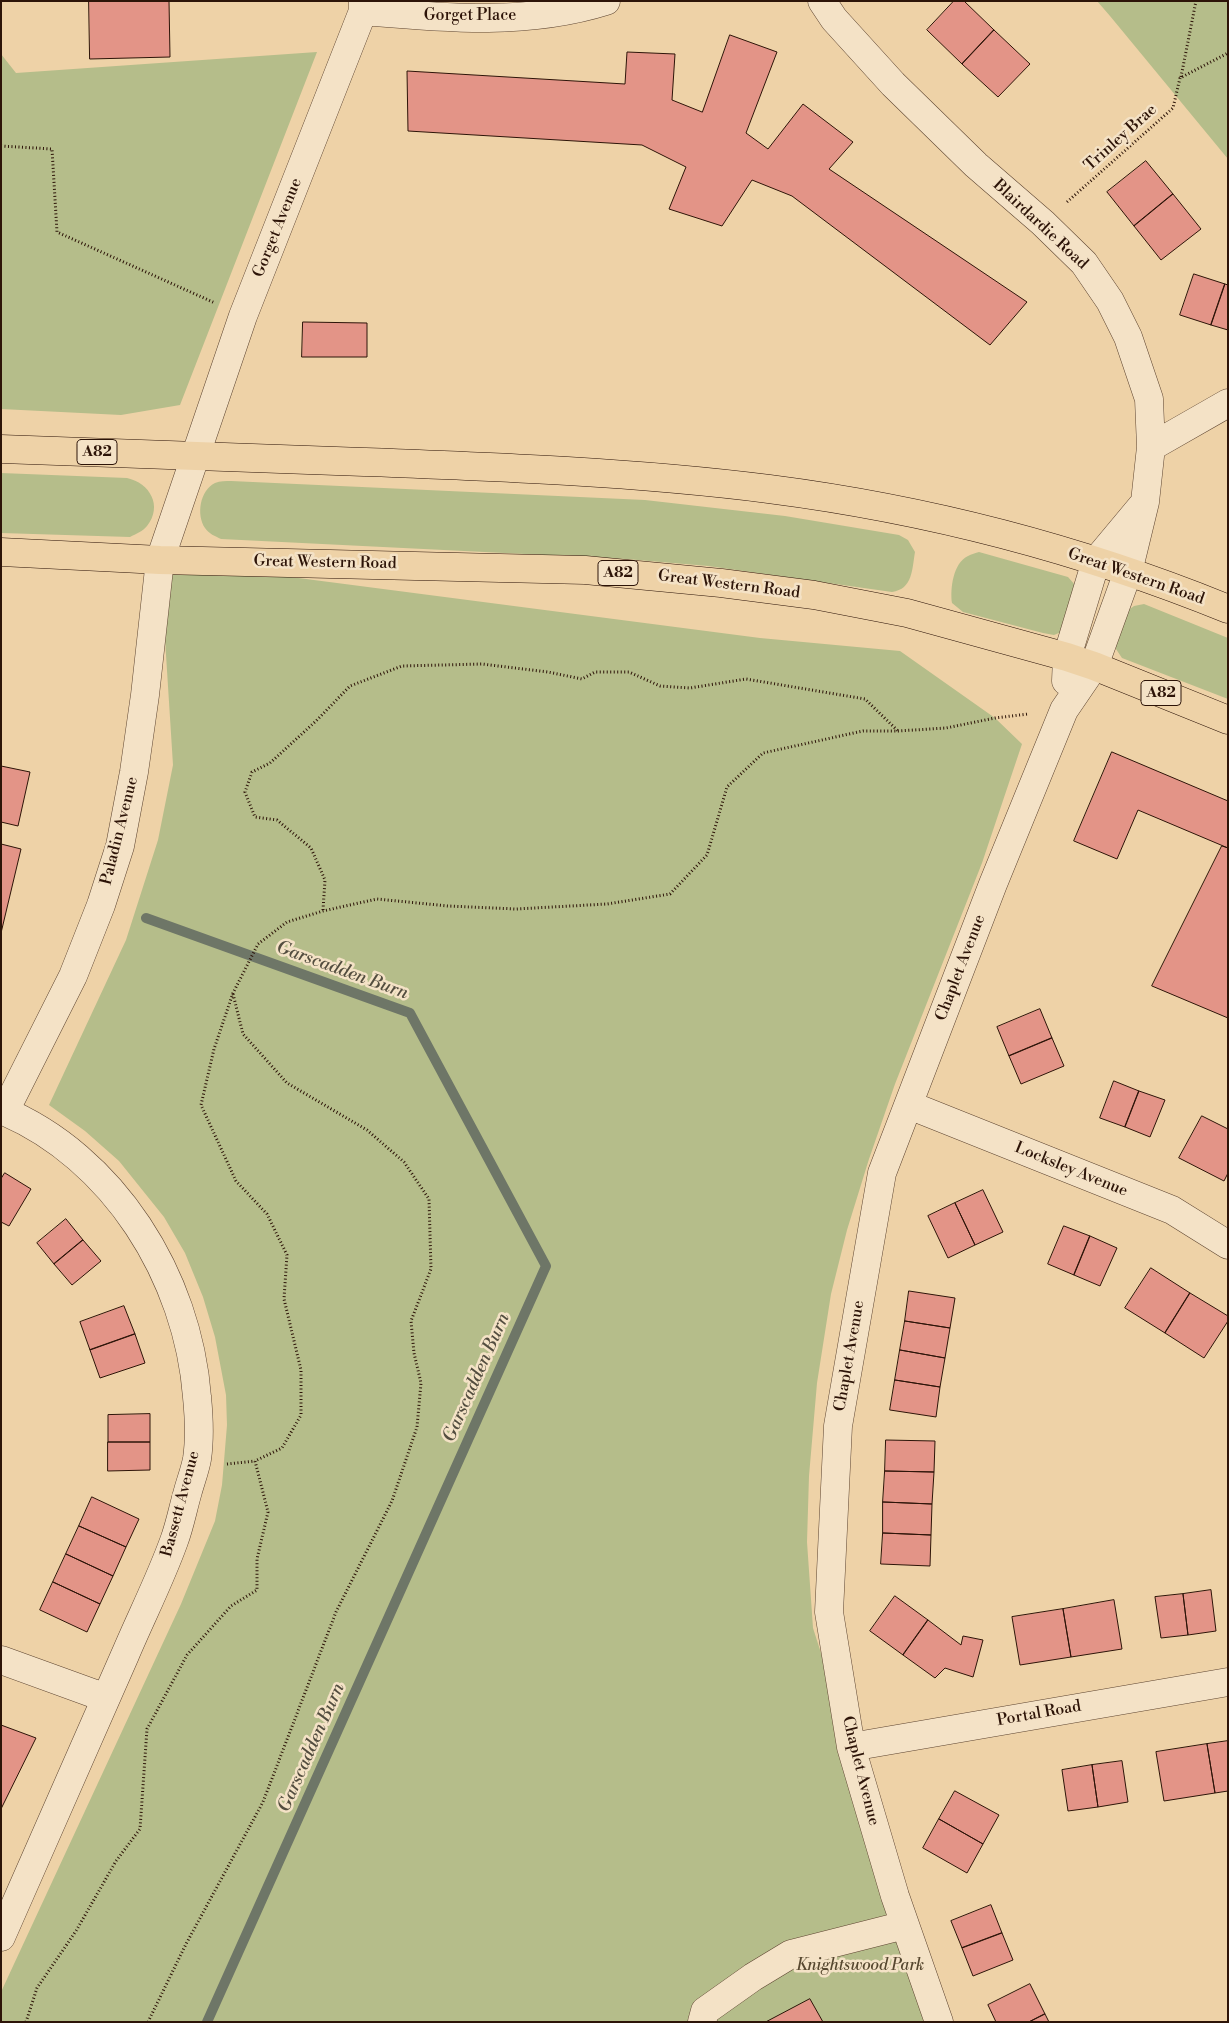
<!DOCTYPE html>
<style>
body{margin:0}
#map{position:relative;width:1229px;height:2023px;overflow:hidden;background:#eed2a7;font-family:"Libre Bodoni",serif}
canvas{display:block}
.frame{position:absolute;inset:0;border:2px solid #2d1408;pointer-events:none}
</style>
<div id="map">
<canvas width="1229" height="2023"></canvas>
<div class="frame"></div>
</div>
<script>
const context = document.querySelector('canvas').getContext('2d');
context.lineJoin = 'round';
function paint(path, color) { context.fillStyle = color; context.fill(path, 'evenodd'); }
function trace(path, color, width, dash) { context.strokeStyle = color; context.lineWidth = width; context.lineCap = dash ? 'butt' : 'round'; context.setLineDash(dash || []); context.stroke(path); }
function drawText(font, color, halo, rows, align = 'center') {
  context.font = font + ' "Libre Bodoni",serif'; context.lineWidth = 5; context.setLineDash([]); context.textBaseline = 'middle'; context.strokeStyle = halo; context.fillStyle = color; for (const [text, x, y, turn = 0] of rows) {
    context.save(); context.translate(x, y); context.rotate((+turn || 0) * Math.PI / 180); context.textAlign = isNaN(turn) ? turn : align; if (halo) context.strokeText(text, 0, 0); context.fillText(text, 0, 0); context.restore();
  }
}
const green = new Path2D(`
 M 1097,1 L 1228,1 L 1228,159 L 1110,16 Z
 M 317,52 L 180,405 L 121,415 L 1,409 L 1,54 L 16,73 Z
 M 1,473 L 127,478 C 150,483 163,506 147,526 C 143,531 136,534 130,537 L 1,533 Z
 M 231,481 L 645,500 L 785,516 L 899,535 L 908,540 L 915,552 C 912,569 913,589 892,592 L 708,566 L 626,559 L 221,539 C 215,536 209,534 205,528 C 196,515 200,490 215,483 C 220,481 226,481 231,481 Z
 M 979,552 L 1068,577 L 1076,586 L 1066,630 L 1054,635 L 1043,633 L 963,612 L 952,603 C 950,589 953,563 968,556 C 971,554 976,553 979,552 Z
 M 160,560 L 760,638 L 900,651 L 995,718 L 1022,744 L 982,863 L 895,1084 L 869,1159 L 847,1230 L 831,1294 L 817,1383 L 809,1476 L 807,1542 L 813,1628 L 939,2022 L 1,2022 L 1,1992 L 181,1604 L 215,1521 L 222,1485 L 227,1425 L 226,1395 L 215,1337 L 203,1297 L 185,1253 L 164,1217 L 119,1161 L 85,1131 L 49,1105 L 126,940 L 158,840 L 173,765 Z
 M 1144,604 L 1228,638 L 1228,699 L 1122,658 L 1116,649 L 1115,639 L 1127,611 L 1134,606 Z`);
const stream = new Path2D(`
 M 146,918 L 410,1013 L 546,1266 L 207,2022`);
const building = new Path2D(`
 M 89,1 L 169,1 L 170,57 L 90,59 Z
 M 954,1 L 964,1 L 994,30 L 962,64 L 927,30 Z
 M 994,30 L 1030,64 L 998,97 L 962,64 Z
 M 730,35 L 777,52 L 746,133 L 768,149 L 803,104 L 853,142 L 829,169 L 1027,302 L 990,345 L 792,196 L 752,180 L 722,226 L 669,209 L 686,167 L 642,145 L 408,131 L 407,71 L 625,84 L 627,52 L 675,54 L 672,100 L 702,112 Z
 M 1146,161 L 1173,194 L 1134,226 L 1107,192 Z
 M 1173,194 L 1201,229 L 1161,260 L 1134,226 Z
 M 1194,274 L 1225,284 L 1211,325 L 1180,315 Z
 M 1225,284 L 1228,285 L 1228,330 L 1211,325 Z
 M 303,322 L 367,323 L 367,357 L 302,357 Z
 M 1112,752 L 1228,801 L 1228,848 L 1138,810 L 1117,859 L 1074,841 Z
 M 1,766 L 30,772 L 18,826 L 1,822 Z
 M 1,844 L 21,849 L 1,933 Z
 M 1222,846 L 1228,848 L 1228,1018 L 1152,986 Z
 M 1040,1009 L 1052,1038 L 1009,1056 L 997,1027 Z
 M 1052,1038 L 1064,1066 L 1021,1084 L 1009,1056 Z
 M 1114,1081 L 1139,1091 L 1125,1127 L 1100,1118 Z
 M 1139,1091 L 1165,1100 L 1150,1137 L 1125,1127 Z
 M 1202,1116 L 1228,1129 L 1228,1173 L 1224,1181 L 1179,1158 Z
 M 5,1173 L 31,1189 L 9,1226 L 1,1222 L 1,1179 Z
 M 983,1190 L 1003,1232 L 975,1245 L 955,1203 Z
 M 955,1203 L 975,1245 L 948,1258 L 928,1216 Z
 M 66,1219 L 83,1240 L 54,1264 L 37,1243 Z
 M 1064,1226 L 1090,1236 L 1074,1275 L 1048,1264 Z
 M 1090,1236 L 1117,1248 L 1100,1286 L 1074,1275 Z
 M 83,1240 L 101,1261 L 72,1285 L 54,1264 Z
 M 1151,1268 L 1190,1293 L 1165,1333 L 1125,1308 Z
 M 909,1291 L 955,1298 L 950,1328 L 905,1321 Z
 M 1190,1293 L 1228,1316 L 1228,1321 L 1204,1358 L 1165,1333 Z
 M 124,1306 L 135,1334 L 90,1350 L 80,1322 Z
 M 905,1321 L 950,1328 L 945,1358 L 900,1350 Z
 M 135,1334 L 145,1363 L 100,1378 L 90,1350 Z
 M 900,1350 L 945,1358 L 940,1387 L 895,1380 Z
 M 895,1380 L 940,1387 L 936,1417 L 890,1410 Z
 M 150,1414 L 150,1442 L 108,1442 L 108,1415 Z
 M 886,1440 L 935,1441 L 934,1472 L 885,1471 Z
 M 108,1442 L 150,1442 L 150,1470 L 108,1471 Z
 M 885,1471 L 934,1472 L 932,1504 L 883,1502 Z
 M 92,1497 L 139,1519 L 126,1547 L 79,1526 Z
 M 883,1502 L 932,1504 L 931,1535 L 883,1533 Z
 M 79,1526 L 126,1547 L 113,1576 L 66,1554 Z
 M 883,1533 L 931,1535 L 930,1566 L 881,1564 Z
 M 66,1554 L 113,1576 L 100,1604 L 53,1582 Z
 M 53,1582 L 100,1604 L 87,1632 L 40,1610 Z
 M 1211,1590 L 1216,1631 L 1188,1635 L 1183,1594 Z
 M 1183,1594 L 1188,1635 L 1161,1638 L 1155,1597 Z
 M 895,1596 L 928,1620 L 903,1655 L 870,1631 Z
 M 1114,1600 L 1122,1649 L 1071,1657 L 1063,1609 Z
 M 1063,1609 L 1071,1657 L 1020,1665 L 1012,1617 Z
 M 928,1620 L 961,1645 L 963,1636 L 983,1640 L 973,1677 L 945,1668 L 935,1678 L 903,1655 Z
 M 1,1725 L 36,1738 L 1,1809 Z
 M 1228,1741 L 1228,1791 L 1215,1793 L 1207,1744 Z
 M 1207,1744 L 1215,1793 L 1164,1801 L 1156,1752 Z
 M 1122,1761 L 1128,1802 L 1098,1807 L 1092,1765 Z
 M 1092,1765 L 1098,1807 L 1068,1811 L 1062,1770 Z
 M 955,1791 L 999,1815 L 983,1844 L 939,1819 Z
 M 939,1819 L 983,1844 L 967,1873 L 923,1848 Z
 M 991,1905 L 1002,1933 L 962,1948 L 951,1921 Z
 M 1002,1933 L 1013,1960 L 973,1976 L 962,1948 Z
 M 1030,1984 L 1045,2014 L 1029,2022 L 996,2022 L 988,2005 Z
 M 810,1999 L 823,2022 L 766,2022 Z
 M 1045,2014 L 1049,2022 L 1029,2022 Z`);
const path = new Path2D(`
 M 1181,77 L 1196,1
 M 1,146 L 52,149 L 57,232 L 215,303
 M 1067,202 L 1173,108 L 1180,78 L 1228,53
 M 323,910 L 325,880 L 311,848 L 277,820 L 255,817 L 245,792 L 252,772 L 270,763 L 316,721 L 350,686 L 402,666 L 482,664 L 548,672 L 582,679 L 595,672 L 629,672 L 660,686 L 690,688 L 746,679 L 865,699 L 898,731
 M 227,1464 L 255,1461
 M 26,2022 L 37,1988 L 76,1931 L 116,1861 L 140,1829 L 147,1729 L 187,1655 L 231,1606 L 257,1590 L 257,1559 L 268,1512 L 255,1461 L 282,1448 L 301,1415 L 301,1370 L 284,1299 L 287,1255 L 267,1214 L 236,1181 L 201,1105 L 214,1049 L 233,993 L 258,944 L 287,922 L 323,911 L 377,899 L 448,906 L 516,909 L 607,904 L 670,894 L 707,855 L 727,787 L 763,753 L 863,731 L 898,731 L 946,728 L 995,718 L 1028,714
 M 148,2022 L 186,1944 L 263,1802 L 336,1612 L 392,1501 L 417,1427 L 421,1383 L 414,1353 L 411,1321 L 431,1269 L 429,1199 L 404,1162 L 367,1130 L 287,1083 L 243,1034 L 233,994`);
const minor = new Path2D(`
 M 822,1 L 834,19 L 893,84 L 976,165 L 1043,223 L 1084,263 L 1110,301 L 1128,337 L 1149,399 L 1151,447 L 1145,502 L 1128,572 L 1094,666 L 1064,710 L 993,884 L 882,1173 L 838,1426 L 829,1612 L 851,1747 L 895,1896 L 939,2022
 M 363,11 C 444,18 527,26 606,1
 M 1151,447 L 1228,403
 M 1066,681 L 1067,657 L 1096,561 L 1141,507
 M 909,1105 L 1172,1210 L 1228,1245
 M 1,1110 C 114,1157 188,1277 197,1397 C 199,1417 200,1439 197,1459 C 195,1470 191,1480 188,1491 C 183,1508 180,1525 174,1541 C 160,1580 141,1617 125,1655 C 84,1749 43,1843 1,1937
 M 5,1111 L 73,976 L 101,905 L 120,846 L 134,772 L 145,695 L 160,560 L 243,316 L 363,11 L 363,1
 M 1,1660 L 106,1698
 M 851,1747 L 1228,1682
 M 702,2022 L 705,2011 L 753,1977 L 791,1954 L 905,1925`);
const major = new Path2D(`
 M 1,449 C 122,453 243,457 364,462 C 499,467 635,472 769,489 C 925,509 1083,550 1228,609
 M 1,552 L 160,560 L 585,570 L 721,583 L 814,595 L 907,613 L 1067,657 L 1094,666 L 1228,720`);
const shields = [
 [97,452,40],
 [618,573,40],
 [1161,693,40]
];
const shieldNames = [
 ["A82",97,452],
 ["A82",618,573],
 ["A82",1161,693]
];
const streetNames = [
 ["Gorget Place",470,16],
 ["Trinley Brae",1121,138,-42],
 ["Blairdardie Road",1040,225,43],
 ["Gorget Avenue",278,228,-68],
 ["Great Western Road",325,563,1],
 ["Great Western Road",1136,577,19],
 ["Great Western Road",729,585,7],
 ["Paladin Avenue",120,831,-76],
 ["Chaplet Avenue",961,968,-69],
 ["Locksley Avenue",1071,1170,22],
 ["Chaplet Avenue",850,1356,-80],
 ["Bassett Avenue",181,1504,-75],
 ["Portal Road",1039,1714,-10],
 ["Chaplet Avenue",860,1771,76]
];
const parkNames = [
 ["Knightswood Park",860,1966]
];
const waterNames = [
 ["Garscadden Burn",342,971,20],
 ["Garscadden Burn",477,1378,-66],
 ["Garscadden Burn",312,1748,-66]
];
paint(green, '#b5bd8a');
trace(stream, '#6e7667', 10);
paint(building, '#e39487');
trace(building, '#2d1408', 1);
trace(minor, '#5d4430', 29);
trace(major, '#2d1408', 29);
trace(path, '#2d1408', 3, [1, 2.5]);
trace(minor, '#f4e2c6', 28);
trace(major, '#eed2a7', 28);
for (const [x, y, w] of shields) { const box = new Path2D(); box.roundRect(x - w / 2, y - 12.5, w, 25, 4); context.fillStyle = '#f4e2c6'; context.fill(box); trace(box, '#2d1408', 1); }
drawText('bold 15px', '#2d1408', null, shieldNames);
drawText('16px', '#2d1408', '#f4e2c6', streetNames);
drawText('italic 16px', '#56472f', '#f4e2c6', parkNames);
drawText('italic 18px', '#534d3f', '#f4e2c6', waterNames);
</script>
